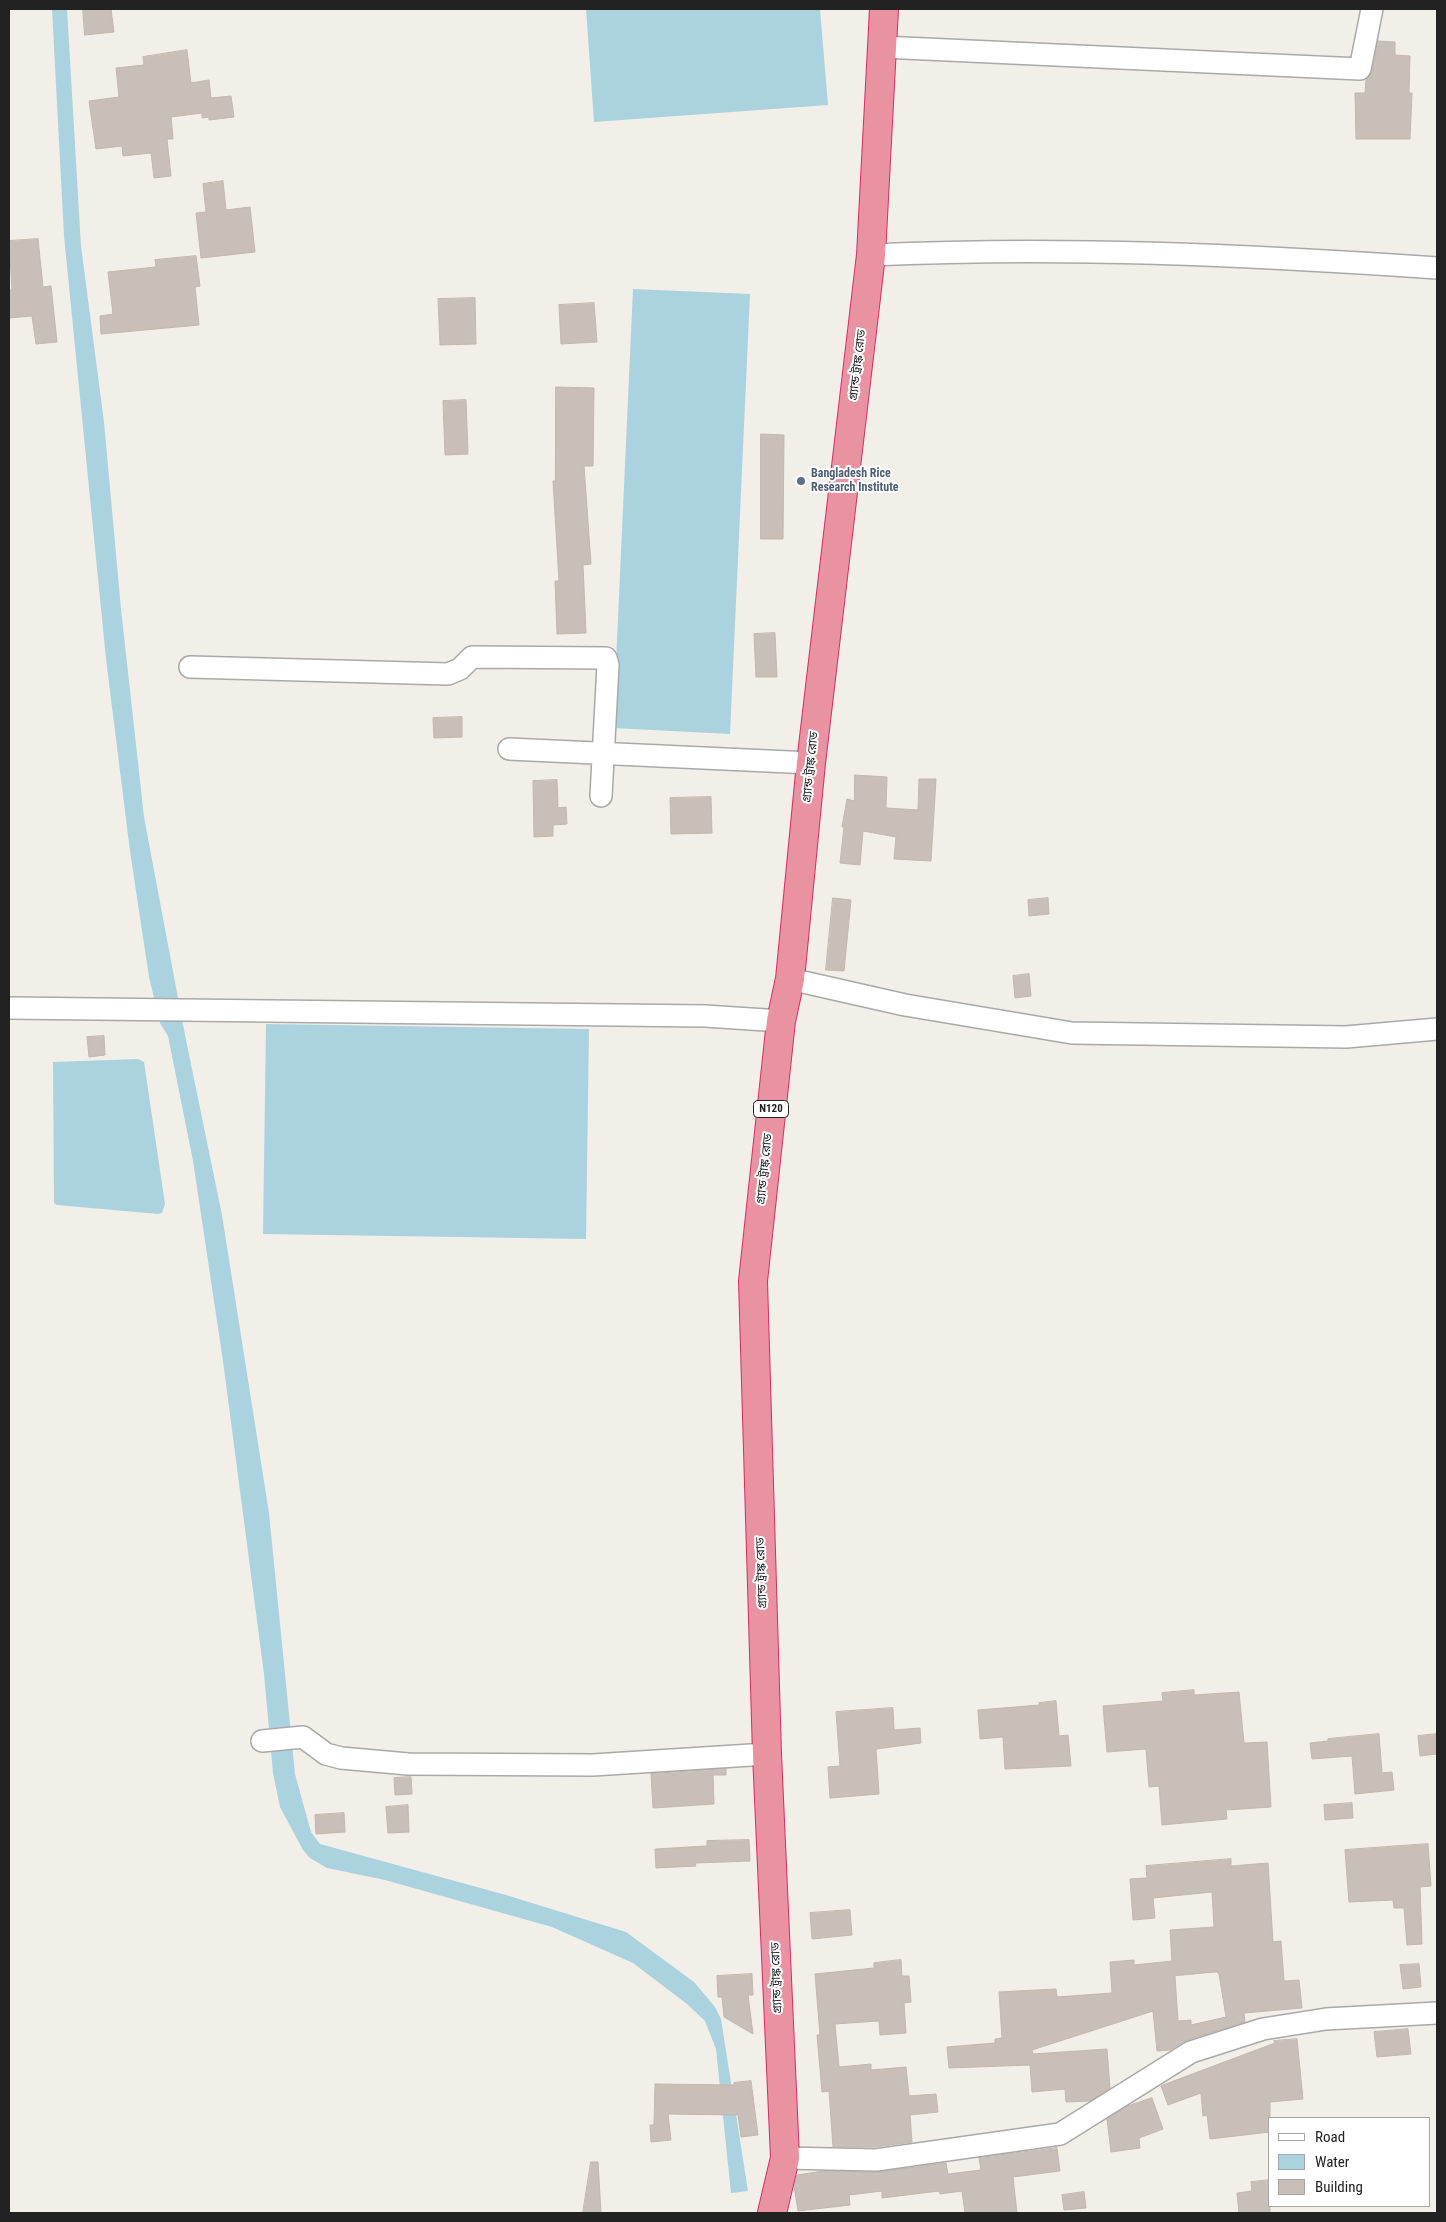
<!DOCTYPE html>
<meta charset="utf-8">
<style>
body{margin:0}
#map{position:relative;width:1446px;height:2222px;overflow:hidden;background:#f2efe9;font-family:"Roboto Condensed",sans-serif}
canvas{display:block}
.frame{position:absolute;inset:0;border:10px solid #222;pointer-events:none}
.legend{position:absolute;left:1268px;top:2117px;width:162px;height:90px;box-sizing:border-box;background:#fff;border:1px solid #a7a7a7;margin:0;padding:6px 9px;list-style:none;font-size:15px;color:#222}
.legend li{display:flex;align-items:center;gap:10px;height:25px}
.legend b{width:25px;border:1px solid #a7a7a7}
</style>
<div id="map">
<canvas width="1446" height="2222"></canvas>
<div class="frame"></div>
<ul class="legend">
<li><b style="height:6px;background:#fff"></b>Road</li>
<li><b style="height:14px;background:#aad3df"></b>Water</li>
<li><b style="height:14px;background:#c7bfb8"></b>Building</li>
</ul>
</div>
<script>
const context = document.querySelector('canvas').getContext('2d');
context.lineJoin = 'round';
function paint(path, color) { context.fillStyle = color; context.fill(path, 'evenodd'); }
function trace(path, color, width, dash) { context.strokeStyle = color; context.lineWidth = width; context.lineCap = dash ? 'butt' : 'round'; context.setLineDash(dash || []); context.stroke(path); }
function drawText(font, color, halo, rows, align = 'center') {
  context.font = font + ' "Roboto Condensed","Noto Sans Bengali",sans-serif'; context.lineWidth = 4; context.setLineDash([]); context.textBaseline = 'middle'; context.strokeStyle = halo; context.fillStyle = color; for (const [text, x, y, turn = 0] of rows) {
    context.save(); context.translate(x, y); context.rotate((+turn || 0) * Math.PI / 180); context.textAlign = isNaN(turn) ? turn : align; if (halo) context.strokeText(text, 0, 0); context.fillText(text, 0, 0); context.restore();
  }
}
const water = new Path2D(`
 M 52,9 L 67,9 L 81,246 L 104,422 L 121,609 L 144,817 L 185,1035 L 222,1215 L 269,1513 L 295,1774 L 311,1832 L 320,1844 L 506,1895 L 626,1932 L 694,1982 L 715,2007 L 721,2019 L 748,2191 L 731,2193 L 716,2049 L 705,2021 L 687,2004 L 633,1963 L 552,1927 L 385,1880 L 327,1868 L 310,1858 L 303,1850 L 280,1807 L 273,1773 L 264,1674 L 223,1361 L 193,1161 L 168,1036 L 160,1023 L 149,977 L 130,851 L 106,659 L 64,236 Z
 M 586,9 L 820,9 L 828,105 L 594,122 Z
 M 633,289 L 750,294 L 730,734 L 613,728 Z
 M 266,1024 L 589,1029 L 586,1239 L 263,1234 Z
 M 138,1059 L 144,1062 L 165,1204 L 162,1213 L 158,1214 L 57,1205 L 54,1203 L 53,1062 Z`);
const building = new Path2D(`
 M 83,9 L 111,9 L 114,32 L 85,35 Z
 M 1378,41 L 1395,42 L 1395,55 L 1410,56 L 1409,93 L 1412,93 L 1410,139 L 1356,139 L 1355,93 L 1365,93 L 1366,80 L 1372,72 Z
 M 187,50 L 191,83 L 209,80 L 211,98 L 231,96 L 234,117 L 209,120 L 209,117 L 202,118 L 202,113 L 171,117 L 173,139 L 167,139 L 171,176 L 154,178 L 151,153 L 123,156 L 122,146 L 96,149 L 89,101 L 119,97 L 116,68 L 144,65 L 143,57 Z
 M 223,181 L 226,210 L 250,207 L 255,252 L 201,258 L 196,213 L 206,212 L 203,184 Z
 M 38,239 L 43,287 L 51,286 L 57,342 L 36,344 L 32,316 L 9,318 L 9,290 L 12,290 L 9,241 Z
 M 196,256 L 200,286 L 195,287 L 199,325 L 101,334 L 100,316 L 113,314 L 108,272 L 156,267 L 155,260 Z
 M 475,298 L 476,344 L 440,345 L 438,299 Z
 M 594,303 L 597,342 L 561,344 L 559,305 Z
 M 556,387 L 594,388 L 593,466 L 584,466 L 591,564 L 583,565 L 586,633 L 557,634 L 555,581 L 559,581 L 553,481 L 555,481 Z
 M 466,400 L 468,454 L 445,455 L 443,401 Z
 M 761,434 L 784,435 L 783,539 L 761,539 Z
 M 775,633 L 777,677 L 756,677 L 754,634 Z
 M 462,717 L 462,737 L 434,738 L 433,718 Z
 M 855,775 L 887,777 L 886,808 L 918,810 L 919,779 L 936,779 L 931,861 L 894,859 L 896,837 L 863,831 L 860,865 L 840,863 L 844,827 L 842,827 L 847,799 L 854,801 Z
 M 557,780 L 558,808 L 566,807 L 567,824 L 553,825 L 553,836 L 534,837 L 533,781 Z
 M 711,797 L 712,833 L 671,834 L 670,798 Z
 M 833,898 L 851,900 L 844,971 L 826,970 Z
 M 1048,898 L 1049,914 L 1029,916 L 1028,900 Z
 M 1029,974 L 1031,996 L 1015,998 L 1013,976 Z
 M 104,1036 L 105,1055 L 89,1057 L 87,1037 Z
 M 1194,1690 L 1194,1695 L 1239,1692 L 1244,1743 L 1267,1742 L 1271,1807 L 1226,1810 L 1227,1819 L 1162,1825 L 1159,1786 L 1149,1787 L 1146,1749 L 1107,1752 L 1103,1706 L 1163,1701 L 1162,1693 Z
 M 1056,1701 L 1059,1736 L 1068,1735 L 1071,1766 L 1005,1769 L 1003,1737 L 980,1739 L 978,1710 L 1040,1705 L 1039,1703 Z
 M 893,1708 L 894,1730 L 920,1728 L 921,1743 L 876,1749 L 879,1794 L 830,1798 L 828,1767 L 840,1766 L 836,1712 Z
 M 1379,1734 L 1382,1773 L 1392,1772 L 1394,1790 L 1355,1794 L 1352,1756 L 1312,1759 L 1310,1743 L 1328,1741 L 1328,1739 Z
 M 1437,1734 L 1437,1754 L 1420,1756 L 1418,1736 Z
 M 726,1769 L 726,1775 L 713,1775 L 714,1804 L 653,1808 L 651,1774 Z
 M 411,1777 L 412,1794 L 395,1795 L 394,1778 Z
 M 1352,1803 L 1353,1818 L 1325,1820 L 1324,1805 Z
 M 408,1805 L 409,1832 L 388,1833 L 386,1807 Z
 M 344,1813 L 345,1832 L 316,1834 L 315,1815 Z
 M 749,1840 L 750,1861 L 695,1863 L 696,1866 L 656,1868 L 655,1849 L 707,1846 L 707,1841 Z
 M 1428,1844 L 1431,1886 L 1420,1887 L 1422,1944 L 1407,1945 L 1404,1908 L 1394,1908 L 1393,1900 L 1349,1902 L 1345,1850 Z
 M 1231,1859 L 1231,1866 L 1268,1863 L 1273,1942 L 1281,1941 L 1284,1981 L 1299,1980 L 1302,2008 L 1244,2013 L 1245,2022 L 1187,2040 L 1170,2050 L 1157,2051 L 1153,2011 L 1032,2050 L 1033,2054 L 1107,2049 L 1110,2088 L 1090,2101 L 1066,2102 L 1065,2089 L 1032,2092 L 1030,2065 L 949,2068 L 947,2047 L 995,2043 L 995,2039 L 1002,2038 L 999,1992 L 1056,1989 L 1057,1997 L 1112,1993 L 1110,1962 L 1134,1960 L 1134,1965 L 1172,1961 L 1170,1930 L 1214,1927 L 1212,1892 L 1153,1898 L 1155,1918 L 1133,1920 L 1130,1879 L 1147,1878 L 1146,1866 ZM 1217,1972 L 1219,1974 L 1226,2017 L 1191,2025 L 1191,2020 L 1178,2021 L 1175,1976 Z
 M 850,1910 L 852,1935 L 812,1939 L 810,1913 Z
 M 901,1960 L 902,1976 L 909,1976 L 911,2002 L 904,2003 L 906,2033 L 880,2035 L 879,2021 L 835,2024 L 839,2067 L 871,2064 L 871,2070 L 906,2067 L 909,2096 L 936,2094 L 938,2112 L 910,2115 L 912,2142 L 875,2147 L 833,2147 L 829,2091 L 822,2092 L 817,2035 L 820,2035 L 815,1974 L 874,1968 L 874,1963 Z
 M 1419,1964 L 1421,1987 L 1403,1989 L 1400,1965 Z
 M 752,1974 L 753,1995 L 748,1995 L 753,2034 L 724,2017 L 722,1997 L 718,1997 L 717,1976 Z
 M 1408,2029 L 1411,2054 L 1377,2057 L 1374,2032 Z
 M 1297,2039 L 1303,2099 L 1270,2102 L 1270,2132 L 1210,2139 L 1207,2115 L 1203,2116 L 1201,2093 L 1168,2105 L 1161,2086 L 1163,2085 L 1275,2043 L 1274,2041 Z
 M 751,2081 L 758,2135 L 741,2137 L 738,2115 L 668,2114 L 671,2140 L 651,2142 L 650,2125 L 654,2125 L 655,2084 L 734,2085 L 734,2083 Z
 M 1152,2098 L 1163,2129 L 1139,2138 L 1140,2148 L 1111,2152 L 1107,2119 L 1128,2106 Z
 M 1057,2148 L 1060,2171 L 1013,2177 L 1017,2213 L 965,2213 L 962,2191 L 940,2194 L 939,2191 L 882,2198 L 882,2191 L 849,2195 L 850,2205 L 798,2211 L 794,2186 L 797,2175 L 823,2171 L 878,2172 L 946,2163 L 948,2174 L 981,2170 L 979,2158 Z
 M 591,2162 L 598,2162 L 601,2213 L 583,2213 Z
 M 1270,2180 L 1270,2213 L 1239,2213 L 1237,2193 L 1252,2191 L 1251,2182 Z
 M 1084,2192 L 1086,2208 L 1064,2210 L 1062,2195 Z`);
const street = new Path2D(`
 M 882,47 L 1360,69 L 1372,9
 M 871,255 C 1060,246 1249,255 1437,268
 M 190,667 L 448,674 L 460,669 L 472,657 L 606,658 L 608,665 L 601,796
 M 509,749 L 811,763
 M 790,979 L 905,1005 L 1072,1033 L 1346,1037 L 1437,1029
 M 9,1008 L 705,1016 L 781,1021
 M 262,1741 L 303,1737 L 326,1754 L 341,1758 L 408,1764 L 593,1765 L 767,1754
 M 785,2158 L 876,2160 L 1060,2134 L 1191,2052 L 1263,2029 L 1326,2019 L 1437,2013`);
const highway = new Path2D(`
 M 772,2213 L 785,2158 L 767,1754 L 753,1281 L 781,1021 L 790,979 L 811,763 L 871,255 L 884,9`);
const markers = [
 [801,481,5,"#5c6f8a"]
];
const shields = [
 [771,1109,35]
];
const shieldNames = [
 ["N120",771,1109]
];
const streetNames = [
 ["গ্র্যান্ড ট্রাঙ্ক রোড",858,365,-83],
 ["গ্র্যান্ড ট্রাঙ্ক রোড",811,767,-84],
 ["গ্র্যান্ড ট্রাঙ্ক রোড",765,1169,-84],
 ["গ্র্যান্ড ট্রাঙ্ক রোড",762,1573,-92],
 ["গ্র্যান্ড ট্রাঙ্ক রোড",777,1978,-92]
];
const serviceNames = [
 ["Bangladesh Rice",811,474],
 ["Research Institute",811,488]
];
paint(water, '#aad3df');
paint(building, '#c7bfb8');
trace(building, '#c4b6ab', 1);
trace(street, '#a9a9a9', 24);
trace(highway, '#dc2a67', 30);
trace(street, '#fff', 21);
trace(highway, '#e892a2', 28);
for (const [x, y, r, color] of markers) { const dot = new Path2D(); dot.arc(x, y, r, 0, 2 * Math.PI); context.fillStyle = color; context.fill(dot); trace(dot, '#fff', 2); }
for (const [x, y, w] of shields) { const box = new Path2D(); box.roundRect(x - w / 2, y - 8.5, w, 17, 4); context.fillStyle = '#fff'; context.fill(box); trace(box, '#222', 1); }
drawText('bold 11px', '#222', null, shieldNames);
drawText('12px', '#222', '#fff', streetNames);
drawText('bold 12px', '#4e5e75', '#fff', serviceNames, 'left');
</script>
